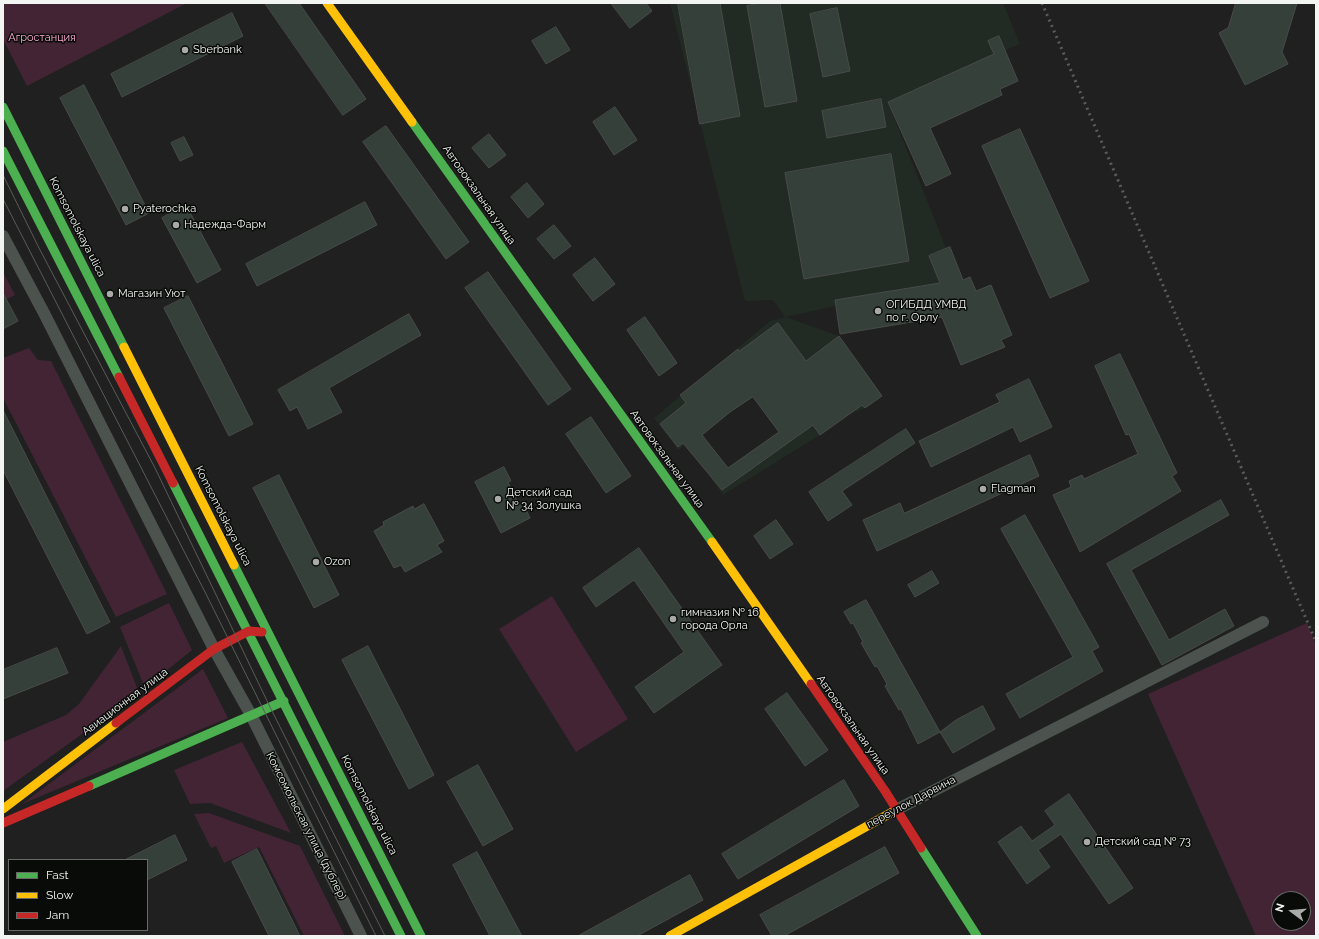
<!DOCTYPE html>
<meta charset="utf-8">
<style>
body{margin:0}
#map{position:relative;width:1319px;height:939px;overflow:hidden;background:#1f201f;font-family:Raleway,sans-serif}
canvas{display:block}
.frame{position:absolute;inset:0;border:4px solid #f3f5f3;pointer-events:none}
.legend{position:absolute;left:8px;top:859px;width:140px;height:72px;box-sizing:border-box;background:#090b09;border:1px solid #676967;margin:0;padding:5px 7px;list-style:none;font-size:12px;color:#f3f5f3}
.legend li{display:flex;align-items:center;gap:8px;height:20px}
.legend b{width:20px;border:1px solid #676967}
.north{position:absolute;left:1271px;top:891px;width:40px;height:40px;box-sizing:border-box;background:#090b09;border:1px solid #676967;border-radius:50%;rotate:286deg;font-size:11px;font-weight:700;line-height:16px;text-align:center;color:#f3f5f3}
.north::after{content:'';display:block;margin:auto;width:14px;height:18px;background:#a9aaa9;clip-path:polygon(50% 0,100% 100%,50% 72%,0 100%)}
</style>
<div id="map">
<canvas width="1319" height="939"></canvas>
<div class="frame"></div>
<ul class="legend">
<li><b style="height:5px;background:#4caf50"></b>Fast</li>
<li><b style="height:5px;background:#ffc107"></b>Slow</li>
<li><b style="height:5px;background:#c62828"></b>Jam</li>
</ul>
<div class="north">N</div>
</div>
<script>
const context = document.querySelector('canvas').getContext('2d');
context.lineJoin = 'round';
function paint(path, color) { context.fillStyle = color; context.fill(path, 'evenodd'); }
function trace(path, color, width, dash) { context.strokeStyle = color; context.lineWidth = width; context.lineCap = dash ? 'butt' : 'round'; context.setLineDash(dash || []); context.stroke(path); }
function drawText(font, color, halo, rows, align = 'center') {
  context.font = font + ' Raleway,sans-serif'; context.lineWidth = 3; context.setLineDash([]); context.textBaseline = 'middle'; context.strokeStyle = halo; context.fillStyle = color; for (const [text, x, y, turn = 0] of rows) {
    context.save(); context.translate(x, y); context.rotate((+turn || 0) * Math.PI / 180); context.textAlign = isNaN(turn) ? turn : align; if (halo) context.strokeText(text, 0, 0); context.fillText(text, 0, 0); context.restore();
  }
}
const built = new Path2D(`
 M 670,3 L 1003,3 L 1020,44 L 888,102 L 946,248 L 929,256 L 942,289 L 925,285 L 835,300 L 836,306 L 786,317 L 839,336 L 882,396 L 865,408 L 846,416 L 820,435 L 723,495 L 711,479 L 779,432 L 753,397 L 678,450 L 654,418 L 770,321 L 785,317 L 773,300 L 745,301 Z`);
const green = new Path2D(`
 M 3,3 L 187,3 L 27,86 L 3,39 Z
 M 3,272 L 15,295 L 3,301 Z
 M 29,348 L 38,360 L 51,361 L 167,594 L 116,617 L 3,398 L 3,358 Z
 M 552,596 L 628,719 L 576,752 L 499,629 Z
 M 169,603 L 192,650 L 145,688 L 120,627 Z
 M 1307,623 L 1316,645 L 1316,936 L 1256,936 L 1148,694 ZM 1279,899 L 1303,899 L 1303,923 L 1279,923 Z
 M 121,646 L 139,693 L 3,791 L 3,742 L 66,715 L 79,704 Z
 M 203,669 L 228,718 L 22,804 Z
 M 242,742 L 291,833 L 210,803 L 190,804 L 174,770 Z
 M 209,813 L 300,846 L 345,936 L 304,936 L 259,847 L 224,863 L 216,846 L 211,848 L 194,814 Z`);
const building = new Path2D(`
 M 265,3 L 299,3 L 366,99 L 343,115 Z
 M 611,3 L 646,3 L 652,11 L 630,28 Z
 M 678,3 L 720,3 L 740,116 L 700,124 Z
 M 761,3 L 780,3 L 797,101 L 765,107 L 747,6 Z
 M 1236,3 L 1297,3 L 1282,52 L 1288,64 L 1245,85 L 1219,33 L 1228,28 Z
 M 837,8 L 850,71 L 823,77 L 810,14 Z
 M 232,13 L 243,36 L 122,97 L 111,74 Z
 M 556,27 L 570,50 L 546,64 L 532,41 Z
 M 999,36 L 1018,81 L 1000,89 L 1002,95 L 930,128 L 951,174 L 926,186 L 888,102 L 994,54 L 988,41 Z
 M 84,85 L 149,213 L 126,225 L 60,98 Z
 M 881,99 L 886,127 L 827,138 L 822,111 Z
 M 615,107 L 637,140 L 614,155 L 593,122 Z
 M 386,126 L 469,242 L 446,259 L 363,142 Z
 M 1020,129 L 1089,281 L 1050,298 L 982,146 Z
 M 489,134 L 506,155 L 489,168 L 472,148 Z
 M 184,137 L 193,155 L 180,161 L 171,143 Z
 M 891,154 L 909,261 L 804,279 L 785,173 Z
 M 527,183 L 544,204 L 528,218 L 511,197 Z
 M 365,202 L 377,225 L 257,286 L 246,264 Z
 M 186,205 L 221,270 L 197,283 L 162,218 Z
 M 554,225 L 571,246 L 554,259 L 537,239 Z
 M 950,247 L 963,280 L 970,277 L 976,291 L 991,285 L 1012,335 L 1001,340 L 1005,347 L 961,365 L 942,317 L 840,334 L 835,300 L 940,283 L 929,256 Z
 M 595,258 L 615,284 L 593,301 L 573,275 Z
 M 488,272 L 571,389 L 548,405 L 465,288 Z
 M 3,293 L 18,321 L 3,329 Z
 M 188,296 L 253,424 L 229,436 L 164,308 Z
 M 409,314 L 421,335 L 329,388 L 342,412 L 308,429 L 297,407 L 290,411 L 278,390 Z
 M 645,317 L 677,363 L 659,376 L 627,330 Z
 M 778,323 L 806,361 L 839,336 L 882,396 L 865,408 L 862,405 L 820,435 L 813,425 L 722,490 L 683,443 L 678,447 L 660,424 L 686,403 L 680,395 L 738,349 L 739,351 ZM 753,397 L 779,432 L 728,468 L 702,435 L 730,412 Z
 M 1120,354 L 1177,473 L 1172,476 L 1181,491 L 1080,552 L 1053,495 L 1071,487 L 1069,481 L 1082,475 L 1084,479 L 1138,454 L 1129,434 L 1126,435 L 1095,366 Z
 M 1029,379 L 1052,427 L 1020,442 L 1013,427 L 931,467 L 919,441 L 1000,402 L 996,395 Z
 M 3,410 L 110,622 L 87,634 L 3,470 Z
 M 591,417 L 631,476 L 606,493 L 566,434 Z
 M 906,429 L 915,443 L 842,491 L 852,505 L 828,521 L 809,492 Z
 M 1030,455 L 1039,476 L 877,551 L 863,520 L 900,503 L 904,513 Z
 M 504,467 L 511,481 L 508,482 L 519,505 L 523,503 L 530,518 L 501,533 L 475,482 Z
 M 279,475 L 339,595 L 314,608 L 253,488 Z
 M 1221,500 L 1229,515 L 1131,570 L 1169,640 L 1225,609 L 1234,626 L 1162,665 L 1107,564 Z
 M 424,504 L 444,541 L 437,545 L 442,552 L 405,572 L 401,565 L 394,568 L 374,531 L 384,525 L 383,522 L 413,506 L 414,509 Z
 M 1025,515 L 1099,647 L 1092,651 L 1103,671 L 1020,718 L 1006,694 L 1073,657 L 1001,529 Z
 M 776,520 L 793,544 L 770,559 L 754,536 Z
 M 639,548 L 722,665 L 654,713 L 635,687 L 684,652 L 634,580 L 596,607 L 583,588 Z
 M 932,571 L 939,583 L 915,597 L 908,585 Z
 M 866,600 L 940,732 L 918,744 L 901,709 L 899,710 L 885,686 L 887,684 L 877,666 L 875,667 L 861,643 L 863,642 L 853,623 L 851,624 L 844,612 Z
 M 368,646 L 434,775 L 409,789 L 342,660 Z
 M 57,648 L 68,673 L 3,699 L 3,670 Z
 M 787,693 L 828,750 L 805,766 L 765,709 Z
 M 983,706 L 995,729 L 953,753 L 940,732 L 956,720 Z
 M 478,765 L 513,829 L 483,846 L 447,782 Z
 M 844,780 L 859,806 L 738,879 L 722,854 Z
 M 1069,794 L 1133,888 L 1109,904 L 1061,834 L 1038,850 L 1050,867 L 1027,884 L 998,842 L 1021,826 L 1032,841 L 1055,825 L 1045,811 Z
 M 175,835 L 187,860 L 147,880 L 147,860 L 125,860 Z
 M 885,847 L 899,873 L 784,936 L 772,936 L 760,915 Z
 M 257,849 L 300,936 L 269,936 L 232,862 Z
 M 477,852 L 522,936 L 490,936 L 453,865 Z
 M 690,875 L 703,900 L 637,936 L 578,936 Z`);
const street = new Path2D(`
 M 3,236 L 45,315 L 214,649 L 251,715 L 361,936
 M 896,810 L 1263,622`);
const fast = new Path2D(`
 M 3,107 L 124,347
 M 412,122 L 712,542
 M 3,151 L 119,377
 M 173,483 L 401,936
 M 234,565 L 421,936
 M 89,786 L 284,701
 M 921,848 L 977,936`);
const slow = new Path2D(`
 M 327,3 L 412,122
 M 124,347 L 234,565
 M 712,542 L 811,684
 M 3,809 L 116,723
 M 670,936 L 896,810`);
const jam = new Path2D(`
 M 119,377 L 173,483
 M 811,684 L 885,791 L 921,848
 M 116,723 L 214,649 L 249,631 L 262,632
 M 3,823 L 89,786`);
const tram = new Path2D(`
 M 3,175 L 39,248 L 155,468 L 270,707 L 385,936
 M 3,199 L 205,592 L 376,936`);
const rail = new Path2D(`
 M 1042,3 L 1316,642`);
const markers = [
 [185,50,4,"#a9aaa9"],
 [125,209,4,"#a9aaa9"],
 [176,225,4,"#a9aaa9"],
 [110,294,4,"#a9aaa9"],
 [878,311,4,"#a9aaa9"],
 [983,489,4,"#a9aaa9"],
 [498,499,4,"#a9aaa9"],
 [316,562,4,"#a9aaa9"],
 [673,619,4,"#a9aaa9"],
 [1087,842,4,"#a9aaa9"]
];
const parkNames = [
 ["Агростанция",42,38]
];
const poiNames = [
 ["Sberbank",193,50],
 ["Pyaterochka",133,209],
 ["Надежда-Фарм",184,225],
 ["Магазин Уют",118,294],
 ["ОГИБДД УМВД",886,305],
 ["по г. Орлу",886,318],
 ["Flagman",991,489],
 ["Детский сад",506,493],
 ["№ 34 Золушка",506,506],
 ["Ozon",324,562],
 ["гимназия № 16",681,613],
 ["города Орла",681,626],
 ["Детский сад № 73",1095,842]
];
const streetNames = [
 ["Автовокзальная улица",479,195,55],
 ["Komsomolskaya ulica",77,227,63],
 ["Автовокзальная улица",667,459,54],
 ["Komsomolskaya ulica",223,516,63],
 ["Авиационная улица",125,702,-37],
 ["Автовокзальная улица",853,725,55],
 ["переулок Дарвина",911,802,-28],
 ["Komsomolskaya ulica",369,805,63],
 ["Комсомольская улица (дублер)",306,826,63]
];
paint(built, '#212a23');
paint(green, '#432435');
paint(building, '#35403a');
trace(building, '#494b4a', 1);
trace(street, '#4c534f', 12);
trace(fast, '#4caf50', 9);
trace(slow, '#ffc107', 9);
trace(jam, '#c62828', 9);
trace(tram, '#5a5c5a', 1);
trace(rail, '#5a5c5a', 3, [2, 4]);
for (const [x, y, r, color] of markers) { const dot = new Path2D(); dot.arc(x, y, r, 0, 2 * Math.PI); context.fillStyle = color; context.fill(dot); trace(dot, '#090b09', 1.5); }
drawText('11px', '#ffacd5', '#090b09', parkNames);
drawText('11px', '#f3f5f3', '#090b09', poiNames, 'left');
drawText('11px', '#f3f5f3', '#090b09', streetNames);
</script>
